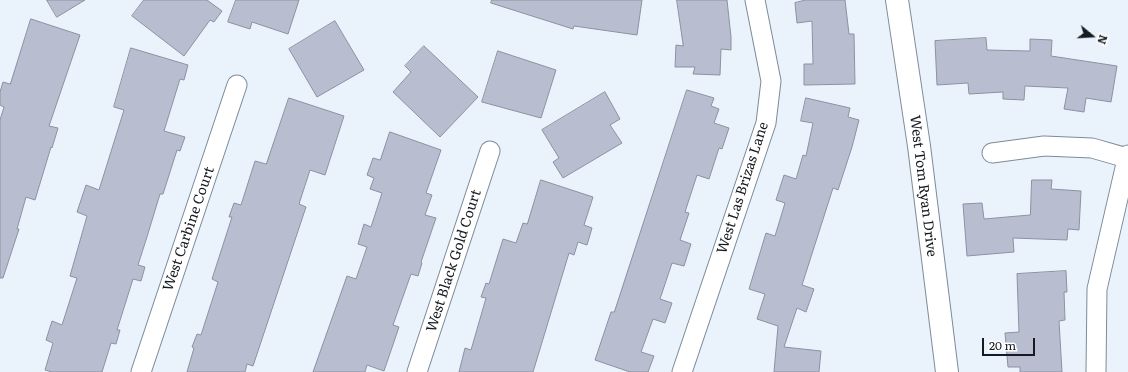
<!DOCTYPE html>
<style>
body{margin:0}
#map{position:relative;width:1128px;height:372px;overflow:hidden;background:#eaf3fc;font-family:Literata,serif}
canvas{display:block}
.north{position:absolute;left:1072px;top:16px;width:40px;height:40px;-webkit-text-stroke:3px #fff;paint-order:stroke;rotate:108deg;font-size:11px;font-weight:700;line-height:16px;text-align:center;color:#161b20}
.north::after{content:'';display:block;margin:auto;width:14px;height:18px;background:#161b20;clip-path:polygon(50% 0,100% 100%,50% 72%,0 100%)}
.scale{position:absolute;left:982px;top:338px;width:53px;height:18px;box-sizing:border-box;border:2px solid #161b20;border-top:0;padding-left:5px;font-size:12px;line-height:14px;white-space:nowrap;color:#161b20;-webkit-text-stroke:3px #fff;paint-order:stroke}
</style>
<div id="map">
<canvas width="1128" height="372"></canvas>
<div class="north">N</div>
<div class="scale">20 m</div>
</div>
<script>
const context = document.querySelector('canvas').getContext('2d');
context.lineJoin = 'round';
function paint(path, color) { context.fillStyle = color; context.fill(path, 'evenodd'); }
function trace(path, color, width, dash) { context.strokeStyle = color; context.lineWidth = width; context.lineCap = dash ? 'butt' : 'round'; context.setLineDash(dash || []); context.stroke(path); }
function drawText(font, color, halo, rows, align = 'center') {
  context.font = font + ' Literata,serif'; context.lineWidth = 3; context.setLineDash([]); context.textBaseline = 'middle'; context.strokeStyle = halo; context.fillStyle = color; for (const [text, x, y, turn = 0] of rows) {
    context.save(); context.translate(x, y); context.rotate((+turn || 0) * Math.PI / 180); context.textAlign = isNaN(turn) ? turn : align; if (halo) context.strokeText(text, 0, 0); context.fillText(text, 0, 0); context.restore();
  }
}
const building = new Path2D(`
 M 47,0 L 85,0 L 57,17 Z
 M 144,0 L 207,0 L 222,11 L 214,22 L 210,20 L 184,56 L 132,16 Z
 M 236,0 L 299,0 L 288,34 L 252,22 L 250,29 L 228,22 Z
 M 492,0 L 642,0 L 637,35 L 574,26 L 573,29 L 491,3 Z
 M 677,0 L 727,0 L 731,37 L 731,50 L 721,49 L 720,75 L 693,74 L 695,67 L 675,67 L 676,45 L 683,46 Z
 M 806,0 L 845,0 L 849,34 L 854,34 L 855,84 L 804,85 L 804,64 L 813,64 L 812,21 L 797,23 L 795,3 Z
 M 31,19 L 80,35 L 49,126 L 58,128 L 52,148 L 51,147 L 35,200 L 26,197 L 17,229 L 19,229 L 3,278 L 0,278 L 0,120 L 4,107 L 0,105 L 0,92 L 3,82 L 10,84 Z
 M 335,21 L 364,70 L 317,97 L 289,49 Z
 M 986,38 L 987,50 L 1030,51 L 1030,39 L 1052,40 L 1051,56 L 1117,66 L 1111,102 L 1086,98 L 1084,112 L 1064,109 L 1068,88 L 1025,86 L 1024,100 L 1003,99 L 1003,92 L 969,94 L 968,83 L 937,85 L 935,41 Z
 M 424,46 L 478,97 L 440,137 L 393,92 L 411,72 L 405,66 Z
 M 131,48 L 188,65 L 184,80 L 180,79 L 164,131 L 185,137 L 180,151 L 177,150 L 163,194 L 160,194 L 146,240 L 138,265 L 145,267 L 141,281 L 133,279 L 117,330 L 120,330 L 116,344 L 111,343 L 102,372 L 52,372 L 45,370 L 53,343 L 46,340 L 52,321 L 62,325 L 77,278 L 70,276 L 87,216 L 77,212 L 86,185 L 99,190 L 124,110 L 114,107 Z
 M 498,51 L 556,70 L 541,118 L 482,102 Z
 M 687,90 L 714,98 L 711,106 L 719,109 L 714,123 L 729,128 L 722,149 L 719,148 L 709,179 L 697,175 L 685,212 L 689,213 L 680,240 L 691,244 L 684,266 L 672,263 L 660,299 L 672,303 L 665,323 L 653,319 L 641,352 L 654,356 L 648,372 L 630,372 L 595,360 L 611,312 L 614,312 Z
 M 605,92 L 620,119 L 610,125 L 622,143 L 563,178 L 553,162 L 559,158 L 542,130 Z
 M 289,98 L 344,116 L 325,175 L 310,170 L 299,204 L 306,207 L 253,366 L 247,364 L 245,372 L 187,372 L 194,348 L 192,347 L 197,334 L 201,335 L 218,282 L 212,279 L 232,217 L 229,217 L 234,203 L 241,205 L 255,161 L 266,164 Z
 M 806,98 L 850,108 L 848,117 L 859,120 L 852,147 L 838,190 L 833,188 L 802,285 L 814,289 L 806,312 L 797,308 L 784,347 L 821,351 L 819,372 L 774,372 L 778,326 L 757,319 L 765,294 L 749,289 L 766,233 L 775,236 L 785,203 L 776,200 L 784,175 L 796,179 L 803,155 L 806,156 L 813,123 L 801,121 Z
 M 390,132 L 441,150 L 426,193 L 432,195 L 425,215 L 436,218 L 421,262 L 422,263 L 418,276 L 411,274 L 393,325 L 399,327 L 384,371 L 367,365 L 365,372 L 313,372 L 347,276 L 356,279 L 367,247 L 358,244 L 364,224 L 371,227 L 382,193 L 370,189 L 374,178 L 367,175 L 373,158 L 380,160 Z
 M 541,180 L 593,197 L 584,225 L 592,228 L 587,245 L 578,242 L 574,255 L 569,253 L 533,372 L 459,372 L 465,348 L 471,350 L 486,298 L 481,297 L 486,283 L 489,284 L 503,239 L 516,243 L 523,223 L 527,224 Z
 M 1032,180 L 1052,180 L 1051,189 L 1081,191 L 1079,230 L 1068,229 L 1067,240 L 1013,238 L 1014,252 L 967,256 L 963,204 L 982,203 L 984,219 L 1030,215 Z
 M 1066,271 L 1067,292 L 1064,292 L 1065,320 L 1059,321 L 1062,372 L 1020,372 L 1020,367 L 1008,367 L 1005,333 L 1019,332 L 1017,274 Z`);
const minor = new Path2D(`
 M 992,153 L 1044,146 L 1092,148 L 1127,158
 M 141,372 L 237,85
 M 417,372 L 490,151
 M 682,372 L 766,123 L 771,81 L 755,0
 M 1096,372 L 1097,289 L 1128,155`);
const tertiary = new Path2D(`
 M 897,0 L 919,146 L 947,372`);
const streetNames = [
 ["West Tom Ryan Drive",923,186,83],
 ["West Las Brizas Lane",743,188,-72],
 ["West Carbine Court",189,229,-71],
 ["West Black Gold Court",454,261,-72]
];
paint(building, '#b8becf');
trace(building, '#8b91a2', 1);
trace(minor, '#7d8b98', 21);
trace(tertiary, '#7d8b98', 24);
trace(minor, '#fff', 19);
trace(tertiary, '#fff', 22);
drawText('14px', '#161b20', '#fff', streetNames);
</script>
